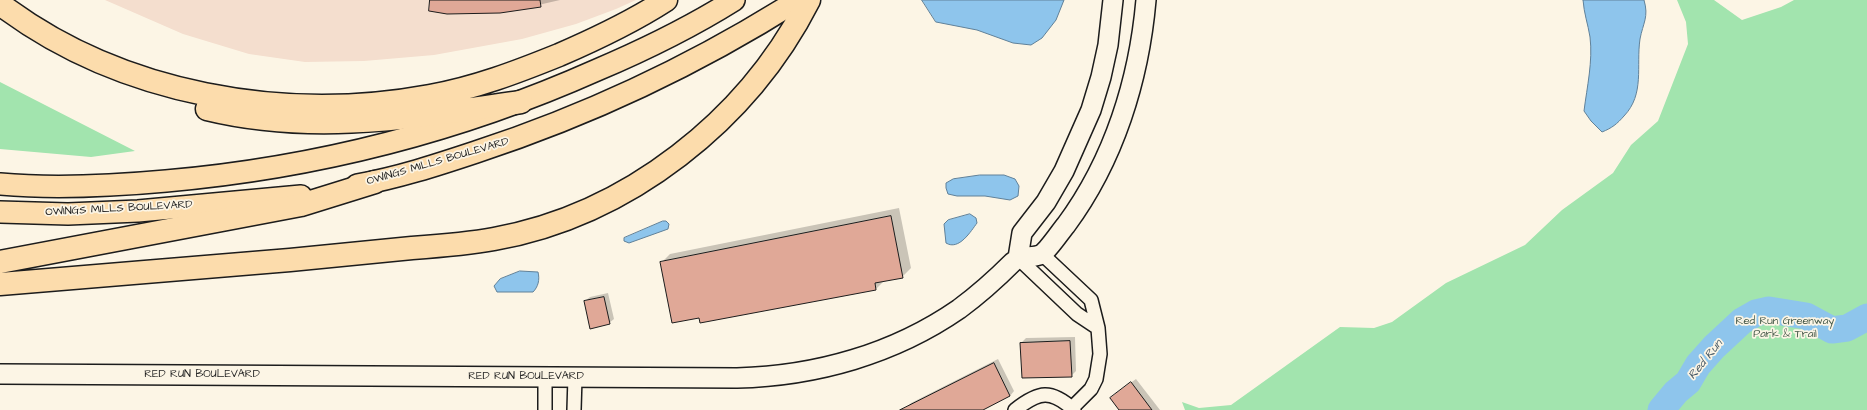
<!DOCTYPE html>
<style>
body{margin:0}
canvas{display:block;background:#fcf5e5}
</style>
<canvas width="1867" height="410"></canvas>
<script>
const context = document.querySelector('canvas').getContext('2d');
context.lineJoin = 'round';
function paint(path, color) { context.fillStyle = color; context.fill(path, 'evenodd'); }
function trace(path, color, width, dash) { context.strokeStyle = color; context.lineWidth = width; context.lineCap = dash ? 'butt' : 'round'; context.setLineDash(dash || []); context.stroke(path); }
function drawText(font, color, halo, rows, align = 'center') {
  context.font = font + ' "Architects Daughter",sans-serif'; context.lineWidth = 3.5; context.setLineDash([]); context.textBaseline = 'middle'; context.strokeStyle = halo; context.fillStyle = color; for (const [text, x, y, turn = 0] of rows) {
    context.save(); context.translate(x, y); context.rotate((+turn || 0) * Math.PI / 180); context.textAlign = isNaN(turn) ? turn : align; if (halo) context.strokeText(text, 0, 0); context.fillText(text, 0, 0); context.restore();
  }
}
const built = new Path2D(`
 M 105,0 L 636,0 L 616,9 L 576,24 L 522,39 L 434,55 L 364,61 L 305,62 L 249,54 L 183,34 Z`);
const green = new Path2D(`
 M 1677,0 L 1714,0 L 1742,20 L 1781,7 L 1794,0 L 1867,0 L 1867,410 L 1185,410 L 1182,402 L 1199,408 L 1231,405 L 1340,327 L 1374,328 L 1392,322 L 1446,283 L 1525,245 L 1562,210 L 1613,173 L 1631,145 L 1658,121 L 1688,44 L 1686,22 Z
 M 0,82 L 135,151 L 91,157 L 0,149 Z`);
const water = new Path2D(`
 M 922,0 L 1064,0 L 1056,20 L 1042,38 L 1031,45 L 1013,43 L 977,30 L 936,22 Z
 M 1583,0 L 1644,0 C 1649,17 1643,23 1640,39 C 1636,66 1645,94 1624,116 C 1617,124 1612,128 1602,132 L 1591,121 L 1584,111 C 1587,87 1593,61 1590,37 C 1588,24 1584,14 1583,0 Z
 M 980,175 L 1004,175 L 1015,179 L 1019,186 L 1018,196 L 1010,200 L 985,196 L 957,196 L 948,194 L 946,188 L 946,183 L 953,179 Z
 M 970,214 L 976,218 L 977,223 C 971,231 959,251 946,243 L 944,224 L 948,220 Z
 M 663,221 L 666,221 L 669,224 L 668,229 L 629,243 L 624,241 L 624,238 Z
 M 520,271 L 538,272 C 540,280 538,287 533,292 L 497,292 L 494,286 L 500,279 Z`);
const shadow = new Path2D(`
 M 432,0 L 560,0 L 521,9 Z
 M 899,208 L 911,268 L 902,277 L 884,281 L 876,289 L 701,322 L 700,317 L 661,263 L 670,254 Z
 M 608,293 L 614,319 L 609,323 L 585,301 L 590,297 Z
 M 1075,337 L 1076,371 L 1071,376 L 1021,343 L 1026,338 Z
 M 998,359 L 1014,391 L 1010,396 L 981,410 L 907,410 L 906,408 L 911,403 Z
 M 1136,379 L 1160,410 L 1120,410 L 1115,394 Z`);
const river = new Path2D(`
 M 1661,410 L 1676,392 L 1688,382 L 1698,365 L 1714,347 L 1742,321 L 1756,313 L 1769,310 L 1806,316 L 1832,330 L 1847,328 L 1867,317`);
const building = new Path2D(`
 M 430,0 L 540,0 L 541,7 L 500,13 L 447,14 L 429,11 Z
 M 891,216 L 903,278 L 875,283 L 876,290 L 700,323 L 699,318 L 672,323 L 660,262 Z
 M 604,297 L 610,324 L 590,329 L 584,301 Z
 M 1070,341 L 1072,377 L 1022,378 L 1020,343 Z
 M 994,363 L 1010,396 L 983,410 L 900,410 Z
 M 1131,382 L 1152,410 L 1119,410 L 1110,398 Z`);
const minor = new Path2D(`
 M 1042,254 L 1091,300 L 1098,328 L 1100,354 L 1096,379 L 1091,389 L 1070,410
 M 1018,258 L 1077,314 L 1098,328
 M 545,410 L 545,377
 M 574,410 L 575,377
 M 1015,410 C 1039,391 1051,389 1074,410`);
const secondary = new Path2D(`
 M 1018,258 L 1022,233 L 1046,202 L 1064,171 L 1091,110 L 1101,77 L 1108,45 L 1113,0
 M 0,374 L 737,378 C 816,376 894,354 959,309 C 978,295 996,279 1013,262 C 1022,254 1033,259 1042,254 C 1049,249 1060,232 1066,225 C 1114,160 1139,80 1146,0`);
const primary = new Path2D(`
 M 0,184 C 55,189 111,186 166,181 C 315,168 460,131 597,70 C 644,50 691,27 734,0
 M 357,185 C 397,178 437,165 476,152 C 589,115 697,64 798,0
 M 0,212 L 68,214 L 138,211 L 301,196`);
const motorway = new Path2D(`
 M 0,4 C 120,95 284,123 430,96 C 475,88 517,72 559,55 C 596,39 632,22 666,0
 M 207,109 C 314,135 414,117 521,102
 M 0,262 L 301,205 L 375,182
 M 0,284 C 97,276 193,268 290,260 C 331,256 372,252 412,248 C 440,246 467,244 494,239 C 628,215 748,120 809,0`);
const streetNames = [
 ["OWINGS MILLS BOULEVARD",438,162,-16],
 ["OWINGS MILLS BOULEVARD",119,209,-3],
 ["RED RUN BOULEVARD",202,375],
 ["RED RUN BOULEVARD",526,377]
];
const parkNames = [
 ["Red Run Greenway",1785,322],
 ["Park & Trail",1785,335]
];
const waterNames = [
 ["Red Run",1706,360,-51]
];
paint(built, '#f4dece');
paint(green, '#a2e4ae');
paint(water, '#8ec5ec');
trace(water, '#608199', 1);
paint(shadow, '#0003');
trace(river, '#8ec5ec', 27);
paint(building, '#e0a897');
trace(building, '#1c1c1c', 1);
trace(minor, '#1c1c1c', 16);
trace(secondary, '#1c1c1c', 22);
trace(primary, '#1c1c1c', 24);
trace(motorway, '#1c1c1c', 25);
trace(minor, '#fcf5e5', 13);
trace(secondary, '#fcf5e5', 19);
trace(primary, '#fcdcac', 21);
trace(motorway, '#fcdcac', 22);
drawText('11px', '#1c1c1c', '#fcf5e5', streetNames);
drawText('11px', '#445848', '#fcf5e5', parkNames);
drawText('italic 12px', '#445765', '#fcf5e5', waterNames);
</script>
